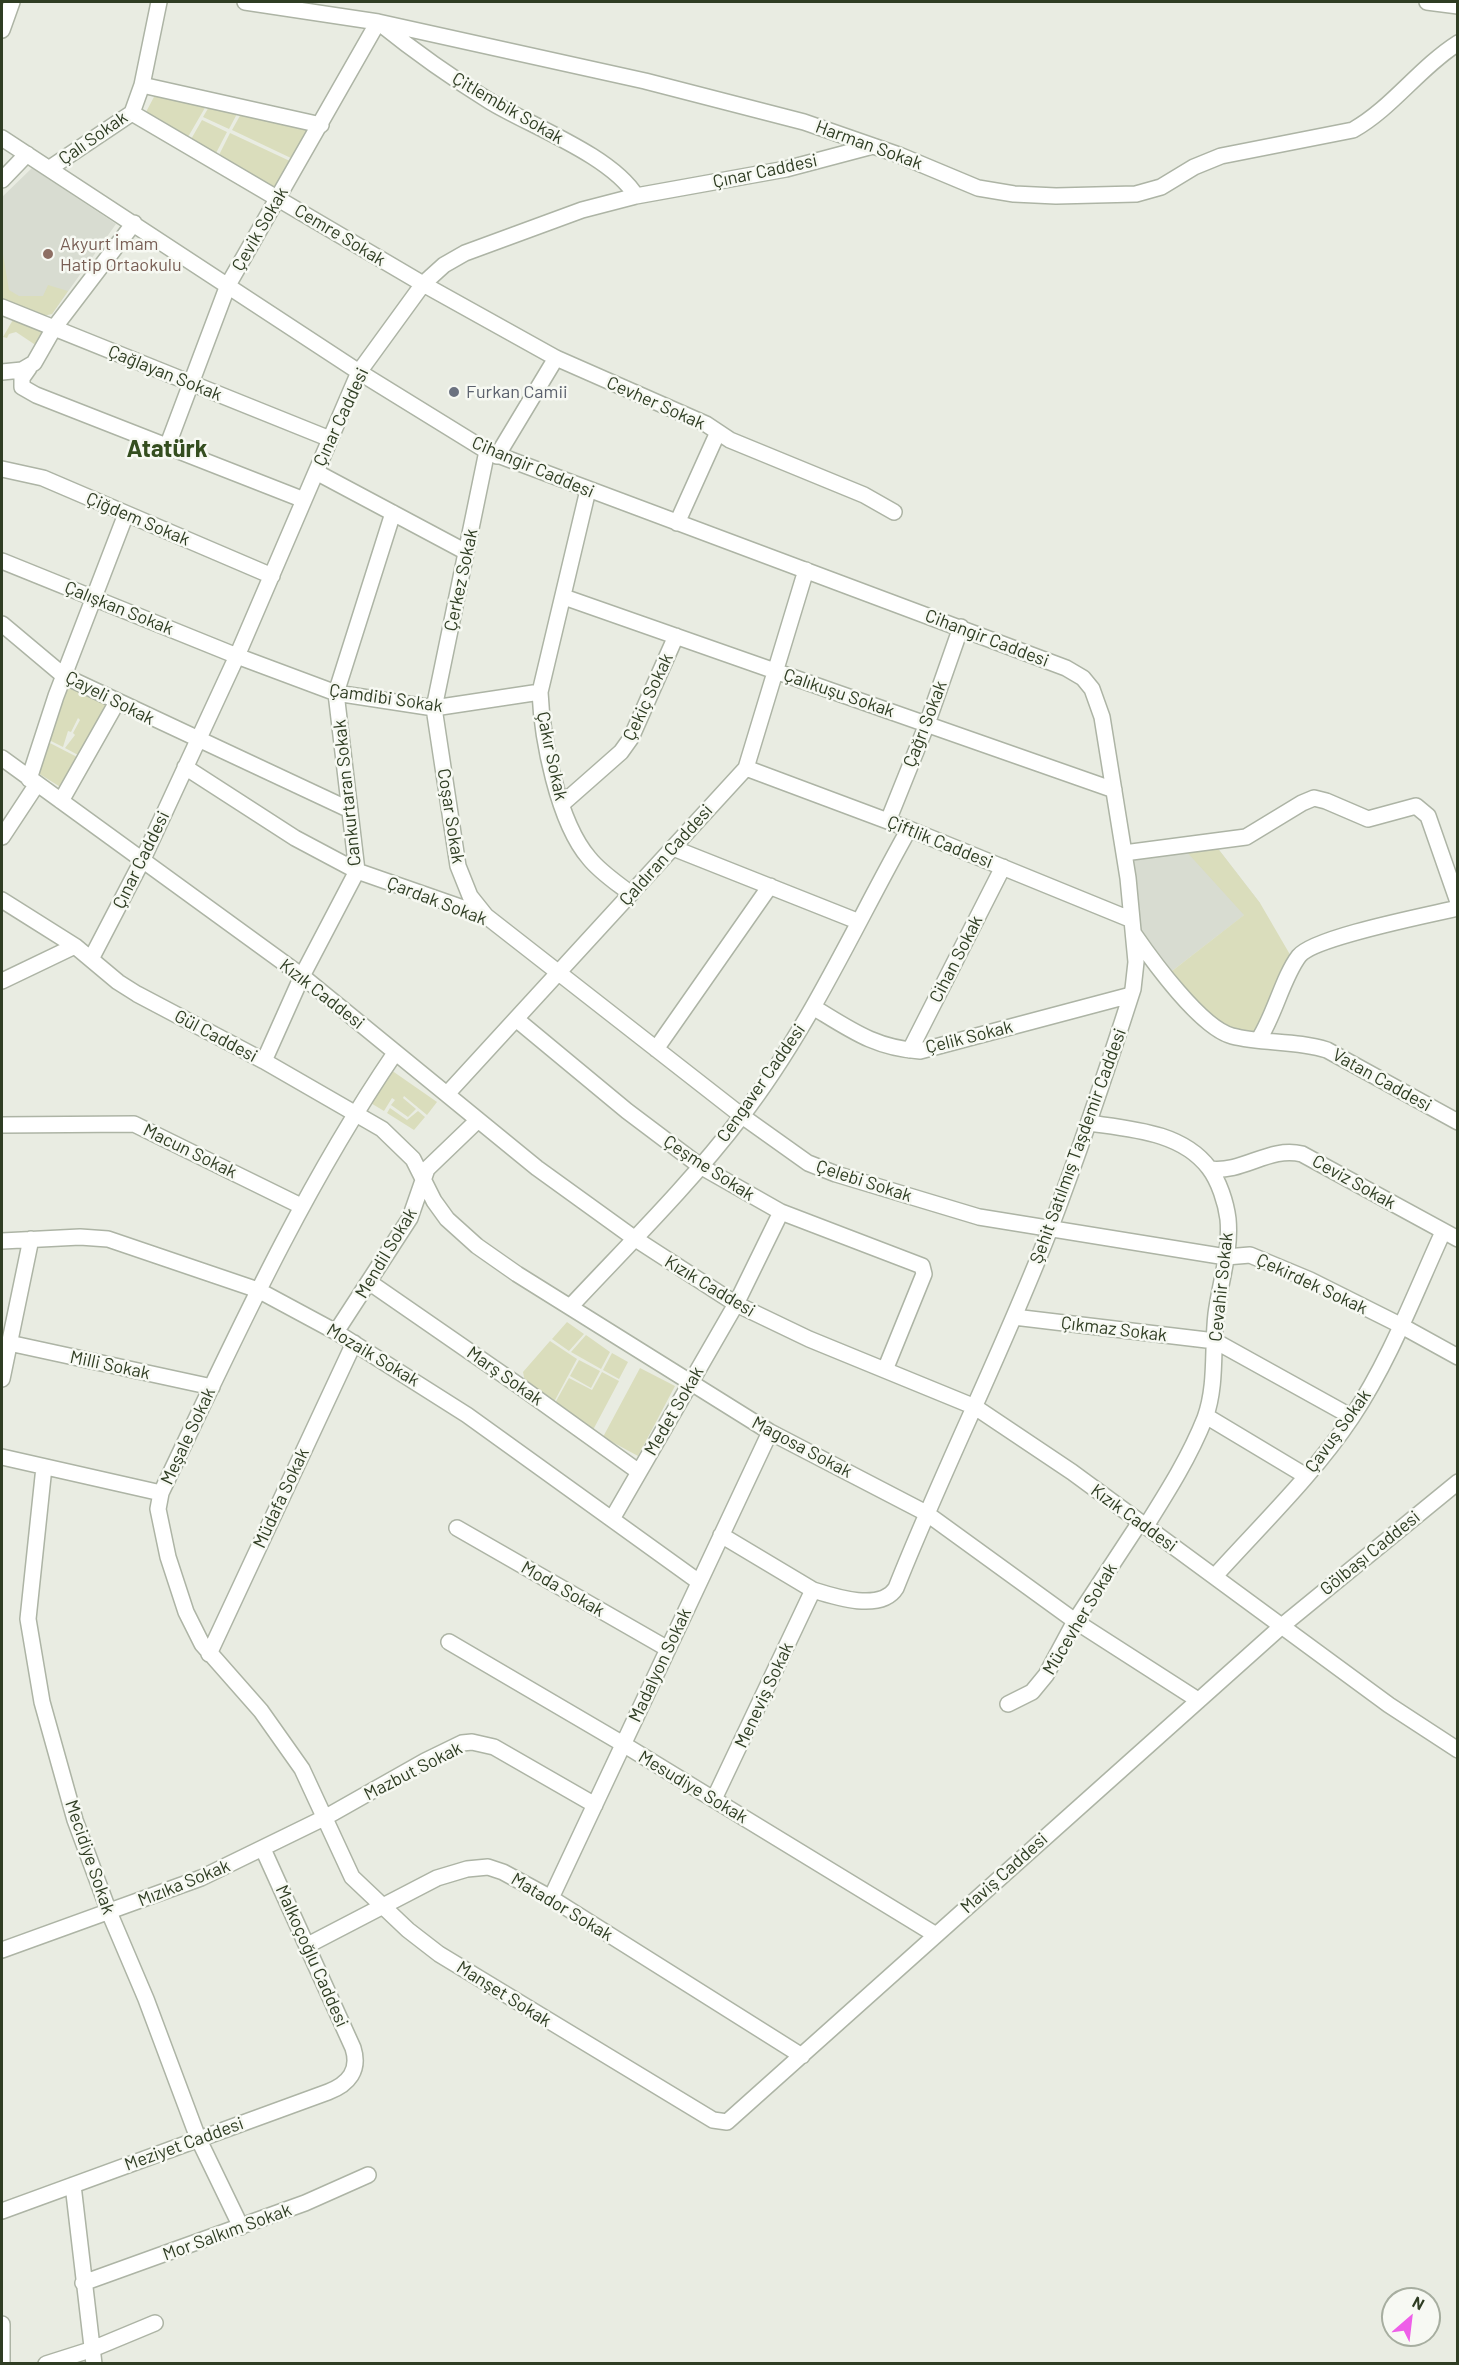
<!DOCTYPE html>
<meta charset="utf-8">
<style>
body{margin:0}
#map{position:relative;width:1459px;height:2365px;overflow:hidden;background:#e9ece2;font-family:Barlow,sans-serif}
canvas{display:block}
.frame{position:absolute;inset:0;border:3px solid #2f3d23;pointer-events:none}
.north{position:absolute;left:1381px;top:2287px;width:60px;height:60px;box-sizing:border-box;background:#f7f9f3;border:2px solid #a7aea0;border-radius:50%;rotate:28deg;font-size:16px;font-weight:700;line-height:24px;text-align:center;color:#2f3d23}
.north::after{content:'';display:block;margin:auto;width:21px;height:27px;background:#ee5fe8;clip-path:polygon(50% 0,100% 100%,50% 72%,0 100%)}
</style>
<div id="map">
<canvas width="1459" height="2365"></canvas>
<div class="frame"></div>
<div class="north">N</div>
</div>
<script>
const context = document.querySelector('canvas').getContext('2d');
context.lineJoin = 'round';
function paint(path, color) { context.fillStyle = color; context.fill(path, 'evenodd'); }
function trace(path, color, width, dash) { context.strokeStyle = color; context.lineWidth = width; context.lineCap = dash ? 'butt' : 'round'; context.setLineDash(dash || []); context.stroke(path); }
function drawText(font, color, halo, rows, align = 'center') {
  context.font = font + ' Barlow,sans-serif'; context.lineWidth = 5; context.setLineDash([]); context.textBaseline = 'middle'; context.strokeStyle = halo; context.fillStyle = color; for (const [text, x, y, turn = 0] of rows) {
    context.save(); context.translate(x, y); context.rotate((+turn || 0) * Math.PI / 180); context.textAlign = isNaN(turn) ? turn : align; if (halo) context.strokeText(text, 0, 0); context.fillText(text, 0, 0); context.restore();
  }
}
const built = new Path2D(`
 M 32,168 L 116,224 L 52,314 L 2,300 L 2,197 Z
 M 1216,846 L 1260,903 L 1172,971 L 1140,928 L 1132,857 Z`);
const green = new Path2D(`
 M 155,95 L 206,106 L 188,137 L 146,112 Z
 M 210,105 L 238,112 L 229,129 L 203,117 Z
 M 242,112 L 311,130 L 293,159 L 232,130 Z
 M 202,120 L 227,132 L 215,155 L 190,141 Z
 M 230,133 L 292,162 L 276,189 L 218,157 Z
 M 2,248 L 9,290 L 19,296 L 43,296 L 48,285 L 68,291 L 52,314 L 43,316 L 2,300 Z
 M 14,318 L 46,331 L 40,348 L 16,332 L 9,334 L 7,338 L 3,337 Z
 M 69,685 L 108,704 L 80,756 L 65,748 L 75,735 L 73,733 L 80,720 L 78,718 L 71,732 L 68,731 L 63,747 L 49,740 Z
 M 48,742 L 79,758 L 62,788 L 38,773 Z
 M 1216,846 L 1260,903 L 1292,958 L 1258,1030 C 1225,1044 1191,993 1172,971 L 1244,915 L 1185,850 Z
 M 391,1070 L 437,1102 L 427,1115 L 404,1096 L 403,1098 L 416,1109 L 408,1117 L 391,1105 L 395,1100 L 392,1098 L 384,1111 L 369,1102 Z
 M 390,1108 L 407,1120 L 418,1111 L 425,1117 L 414,1130 L 387,1113 Z
 M 567,1322 L 584,1334 L 569,1351 L 552,1339 Z
 M 586,1335 L 610,1352 L 601,1369 L 571,1352 Z
 M 550,1341 L 577,1359 L 554,1402 L 525,1382 L 523,1372 Z
 M 612,1353 L 628,1362 L 619,1379 L 603,1370 Z
 M 579,1360 L 600,1371 L 591,1388 L 570,1376 Z
 M 640,1368 L 675,1386 L 638,1456 L 603,1437 Z
 M 602,1372 L 619,1381 L 593,1430 L 555,1403 L 569,1378 L 592,1390 Z`);
const minor = new Path2D(`
 M 245,2 L 378,22 L 645,81 L 804,122 L 899,155 L 978,188 L 1014,194 L 1056,196 L 1136,194 L 1161,187 L 1194,167 L 1221,156 L 1353,130 C 1392,108 1419,68 1458,43
 M 1427,2 L 1458,6
 M 2,30 L 12,2
 M 142,85 L 321,125
 M 132,113 L 423,284 L 556,358 L 706,424 L 730,440 L 864,495 L 894,512
 M 2,138 L 359,372 L 487,451 L 1066,668 L 1083,678 L 1092,689 L 1102,717 L 1128,878 L 1136,962 L 1133,989 C 1107,1070 1080,1150 1050,1229 C 1003,1351 944,1467 896,1588 C 881,1612 835,1597 813,1590 L 721,1535
 M 50,168 L 132,113 L 142,85 L 159,2
 M 2,180 L 27,154
 M 2,307 L 330,439
 M 29,368 L 22,378 L 22,387 L 36,395 L 304,500
 M 2,372 L 22,370 L 34,363 L 54,328 L 134,223
 M 167,447 L 228,285 L 378,22 C 414,51 452,78 491,102 C 531,126 612,156 636,196
 M 497,456 L 556,358
 M 2,469 L 43,478 L 272,576
 M 316,472 L 466,552
 M 588,490 L 540,692 C 542,739 558,822 589,858 C 600,872 617,883 631,894
 M 677,523 L 718,432
 M 2,561 L 237,656 L 336,693 L 434,708 L 540,692
 M 564,597 L 1114,790
 M 2,624 L 64,676 L 350,810
 M 2,758 L 302,976 L 537,1168 L 634,1238 L 736,1304 L 809,1339 L 975,1407 L 1072,1472 L 1389,1705 L 1458,1750
 M 185,767 L 295,838 L 357,871 L 486,916 L 742,1116 L 808,1163 L 836,1174 L 979,1217 L 1226,1257 L 1250,1255 L 1310,1280 L 1400,1325 L 1458,1357
 M 746,768 L 909,829 L 1132,920
 M 29,779 L 56,696 L 126,514
 M 61,801 L 117,702
 M 562,804 L 621,752 L 631,738 L 676,636
 M 888,821 L 927,724 L 961,627
 M 2,837 L 37,784
 M 673,848 L 857,921
 M 1124,853 L 1246,837 L 1302,803 L 1314,798 L 1326,801 L 1368,819 L 1416,806 L 1428,816 L 1458,902
 M 2,900 L 75,946 L 118,982 L 137,994 L 264,1061 L 382,1129 L 413,1159 L 434,1201 L 447,1219 L 477,1246 L 517,1274 L 770,1432 L 926,1513 L 1075,1621 L 1198,1700
 M 486,916 L 470,896 L 458,866 L 434,708 L 487,451
 M 1134,934 C 1152,960 1201,1028 1232,1036 C 1263,1044 1296,1040 1327,1050 L 1458,1122
 M 91,959 L 143,859 L 237,656 L 359,372 L 423,284 L 444,265 L 465,253 L 582,210 L 636,196 L 786,169 L 873,146
 M 2,981 L 75,946
 M 813,1007 C 851,1030 875,1048 920,1051 L 1131,995
 M 516,1019 L 627,1111 L 700,1166 L 781,1212 L 922,1266 L 924,1274 L 885,1370
 M 1259,1039 C 1275,1014 1283,977 1299,956 C 1314,937 1429,915 1458,908
 M 656,1049 L 770,886
 M 910,1050 L 1003,867
 M 395,1053 C 301,1191 233,1342 161,1493 L 158,1509 L 168,1557 L 186,1612 L 202,1644 L 261,1711 L 302,1769 L 352,1877 L 408,1930 L 439,1954 L 713,2120 L 727,2122 L 1283,1625 L 1458,1482
 M 264,1061 L 302,976 L 357,871 L 336,693 L 393,513
 M 447,1094 L 746,768 L 806,570
 M 1089,1123 C 1131,1129 1182,1132 1209,1168 C 1219,1181 1226,1203 1228,1219 C 1231,1251 1220,1283 1216,1314 C 1212,1348 1217,1385 1205,1418 C 1190,1456 1168,1491 1146,1526
 M 2,1125 L 134,1124 L 301,1206
 M 1210,1169 C 1244,1173 1269,1146 1302,1154 L 1458,1239
 M 2,1241 L 80,1237 L 108,1239 L 258,1290 L 336,1332 L 467,1415 L 699,1582
 M 369,1282 L 518,1385 L 639,1472
 M 570,1307 C 628,1245 690,1184 741,1117 C 809,1029 855,925 909,829
 M 1014,1317 L 1215,1341 L 1352,1417
 M 336,1332 L 410,1218 L 427,1169 L 478,1120
 M 9,1343 L 212,1387
 M 2,1379 L 31,1239
 M 1206,1416 L 1306,1476
 M 2,1457 L 161,1493
 M 44,1467 L 28,1619 L 42,1702 L 75,1820 L 109,1912 L 146,1999 L 198,2138 L 241,2227
 M 612,1519 L 736,1304 L 781,1212
 M 457,1528 L 668,1649
 M 1215,1576 C 1261,1525 1314,1474 1352,1417 C 1390,1360 1415,1293 1443,1232
 M 449,1642 L 623,1744 L 936,1935
 M 209,1654 L 354,1343
 M 1008,1704 L 1032,1692 L 1046,1675 L 1075,1621 L 1140,1522
 M 714,1799 L 813,1590
 M 551,1898 L 770,1432
 M 308,1945 L 437,1878 L 467,1869 L 488,1867 L 503,1872 L 551,1898 L 802,2056
 M 2,1950 L 201,1878 L 326,1817 L 425,1761 L 462,1743 L 472,1742 L 494,1747 L 595,1805
 M 73,2185 L 94,2364
 M 2,2211 L 328,2092 C 349,2084 360,2070 353,2048 L 263,1849
 M 83,2283 L 305,2203 L 368,2175
 M 2,2324 L 2,2364
 M 46,2364 L 90,2350 L 155,2323`);
const markers = [
 [48,254,6,"#8d6e63"],
 [454,392,6,"#6b7280"]
];
const streetNames = [
 ["Çitlembik Sokak",508,108,30],
 ["Çalı Sokak",93,138,-35],
 ["Harman Sokak",869,145,20],
 ["Çınar Caddesi",765,171,-12],
 ["Çevik Sokak",260,229,-60],
 ["Cemre Sokak",340,235,31],
 ["Çağlayan Sokak",165,373,22],
 ["Cevher Sokak",656,403,24],
 ["Çınar Caddesi",341,417,-65],
 ["Cihangir Caddesi",533,467,23],
 ["Çiğdem Sokak",138,519,23],
 ["Çerkez Sokak",461,580,-78],
 ["Çalışkan Sokak",119,608,22],
 ["Cihangir Caddesi",987,638,21],
 ["Çalıkuşu Sokak",839,693,19],
 ["Çekiç Sokak",648,697,-65],
 ["Çayeli Sokak",110,698,27],
 ["Çamdibi Sokak",386,698,8],
 ["Çağrı Sokak",925,724,-69],
 ["Çakır Sokak",552,756,78],
 ["Cankurtaran Sokak",347,793,-96],
 ["Coşar Sokak",451,816,81],
 ["Çiftlik Caddesi",940,842,22],
 ["Çaldıran Caddesi",666,855,-48],
 ["Çınar Caddesi",141,860,-64],
 ["Çardak Sokak",437,901,21],
 ["Cihan Sokak",956,959,-63],
 ["Kızık Caddesi",322,994,38],
 ["Gül Caddesi",216,1036,28],
 ["Çelik Sokak",969,1037,-14],
 ["Vatan Caddesi",1382,1080,29],
 ["Cengaver Caddesi",761,1083,-55],
 ["Şehit Satılmış Taşdemir Caddesi",1078,1146,-70],
 ["Macun Sokak",190,1151,26],
 ["Çeşme Sokak",709,1168,33],
 ["Çelebi Sokak",864,1181,18],
 ["Ceviz Sokak",1354,1182,29],
 ["Mendil Sokak",386,1253,-59],
 ["Çekirdek Sokak",1312,1284,25],
 ["Kızık Caddesi",710,1286,31],
 ["Cevahir Sokak",1221,1287,-84],
 ["Çıkmaz Sokak",1114,1329,7],
 ["Mozaik Sokak",373,1355,31],
 ["Milli Sokak",110,1365,12],
 ["Marş Sokak",505,1376,35],
 ["Medet Sokak",674,1411,-60],
 ["Çavuş Sokak",1338,1431,-54],
 ["Meşale Sokak",188,1436,-65],
 ["Magosa Sokak",802,1447,28],
 ["Müdafa Sokak",281,1498,-65],
 ["Kızık Caddesi",1134,1518,36],
 ["Gölbaşı Caddesi",1370,1553,-39],
 ["Moda Sokak",563,1589,30],
 ["Mücevher Sokak",1080,1619,-59],
 ["Madalyon Sokak",660,1665,-65],
 ["Meneviş Sokak",764,1695,-65],
 ["Mazbut Sokak",413,1771,-27],
 ["Mesudiye Sokak",693,1787,31],
 ["Mecidiye Sokak",90,1857,71],
 ["Maviş Caddesi",1004,1873,-42],
 ["Mızıka Sokak",184,1883,-22],
 ["Matador Sokak",562,1907,31],
 ["Malkoçoğlu Caddesi",312,1956,66],
 ["Manşet Sokak",504,1994,32],
 ["Meziyet Caddesi",184,2144,-20],
 ["Mor Salkım Sokak",227,2232,-20]
];
const educationNames = [
 ["Akyurt İmam",60,244],
 ["Hatip Ortaokulu",60,265]
];
const worshipNames = [
 ["Furkan Camii",466,392]
];
const districtNames = [
 ["Atatürk",167,449]
];
paint(built, '#d8dcd1');
paint(green, '#daddbc');
trace(minor, '#adb4a5', 18);
trace(minor, '#fff', 15);
for (const [x, y, r, color] of markers) { const dot = new Path2D(); dot.arc(x, y, r, 0, 2 * Math.PI); context.fillStyle = color; context.fill(dot); trace(dot, '#f7f9f3', 2); }
drawText('18px', '#2f3d23', '#f7f9f3', streetNames);
drawText('18px', '#785e54', '#f7f9f3', educationNames, 'left');
drawText('18px', '#5b616d', '#f7f9f3', worshipNames, 'left');
drawText('bold 24px', '#344e1f', '#f7f9f3', districtNames);
</script>
